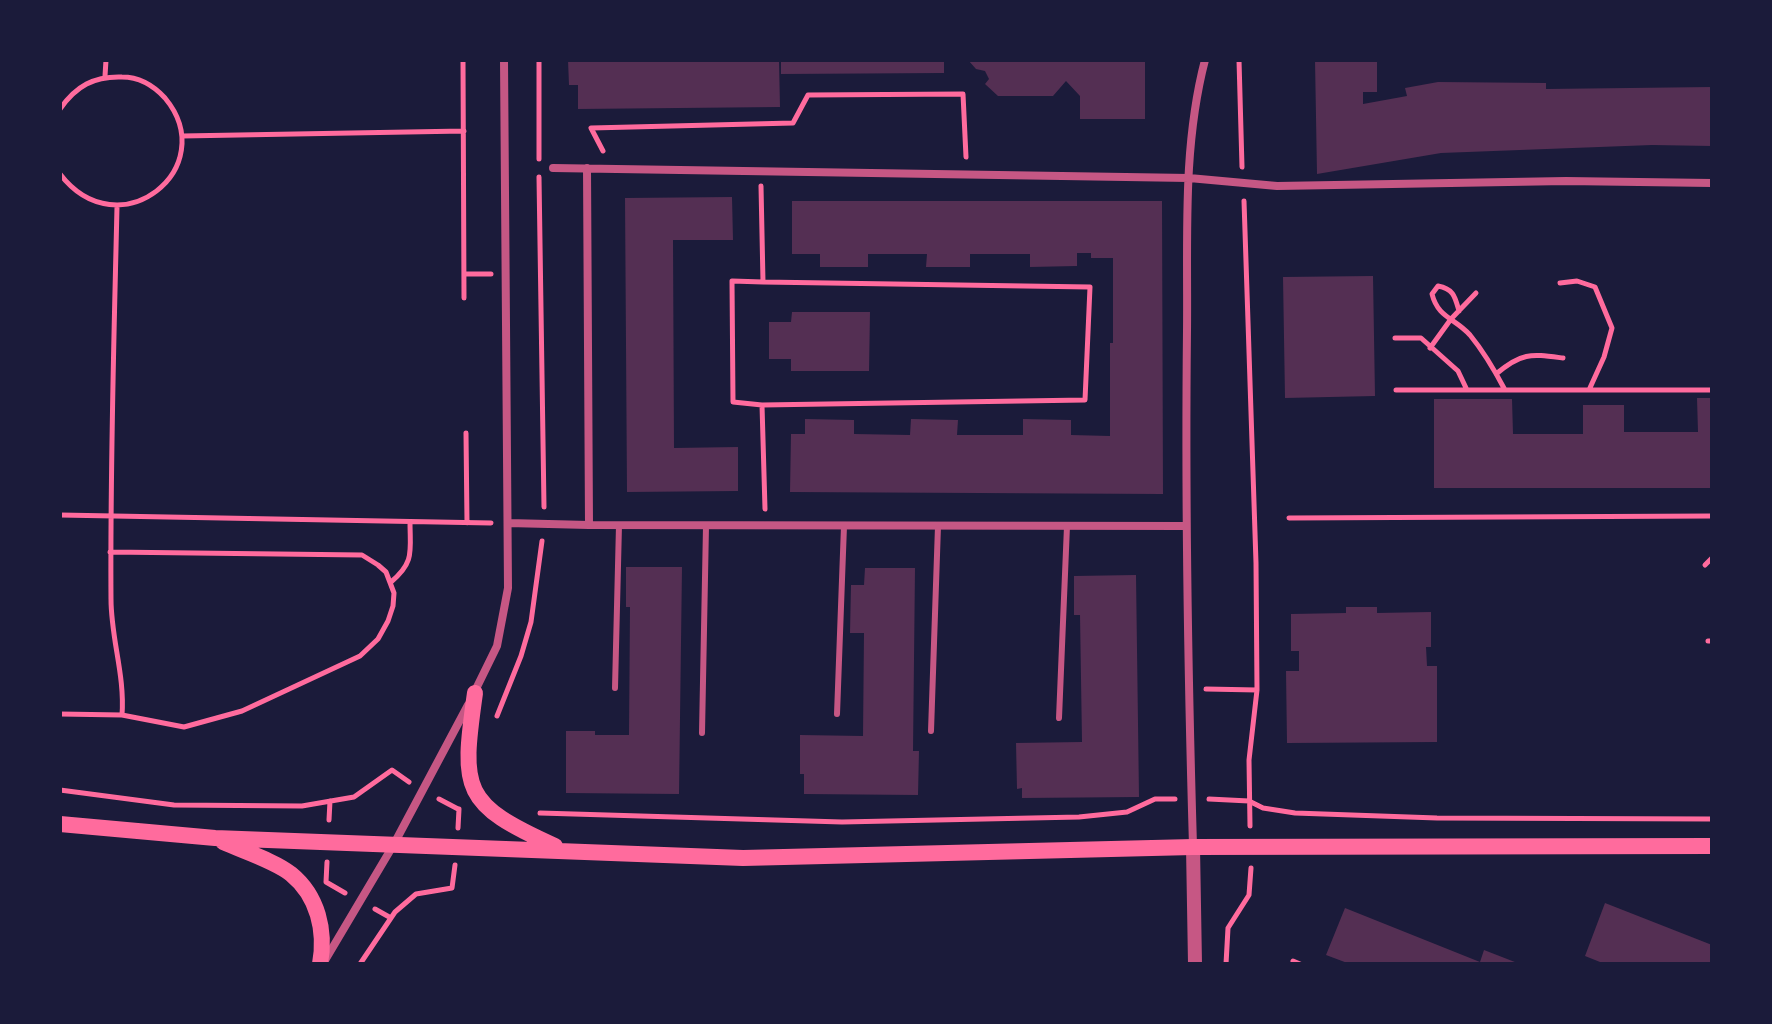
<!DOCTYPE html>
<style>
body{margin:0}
#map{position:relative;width:1772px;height:1024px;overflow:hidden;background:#1b1b3a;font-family:Roboto,sans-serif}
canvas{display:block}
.frame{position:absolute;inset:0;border:62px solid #1b1b3a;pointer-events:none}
</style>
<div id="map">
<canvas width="1772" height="1024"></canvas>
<div class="frame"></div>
</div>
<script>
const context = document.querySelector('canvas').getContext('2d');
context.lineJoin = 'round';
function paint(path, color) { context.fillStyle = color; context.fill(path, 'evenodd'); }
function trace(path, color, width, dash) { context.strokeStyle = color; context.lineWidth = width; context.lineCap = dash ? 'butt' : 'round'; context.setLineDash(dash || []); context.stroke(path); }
const building = new Path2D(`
 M 568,60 L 779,60 L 780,107 L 578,109 L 578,85 L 569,85 Z
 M 781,60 L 944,60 L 944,73 L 781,74 Z
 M 968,60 L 1145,60 L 1145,119 L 1080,119 L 1080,96 L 1066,81 L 1053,96 L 998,96 L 985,84 L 989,79 L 985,71 L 976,69 Z
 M 1315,60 L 1377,60 L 1377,92 L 1363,92 L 1363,104 L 1407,96 L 1405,88 L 1438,82 L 1546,83 L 1546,89 L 1712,87 L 1712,146 L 1652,145 L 1441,153 L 1317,174 Z
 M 732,197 L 733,240 L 673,240 L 674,448 L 738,447 L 738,491 L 627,492 L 625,198 Z
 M 792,201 L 1162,201 L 1163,494 L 790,492 L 791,434 L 805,434 L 805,419 L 854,420 L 854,434 L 910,435 L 911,419 L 958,420 L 957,435 L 1023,435 L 1023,419 L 1071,420 L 1071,435 L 1110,436 L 1110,343 L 1113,343 L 1113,258 L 1091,258 L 1091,253 L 1077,253 L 1077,266 L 1030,267 L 1030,254 L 970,254 L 970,267 L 926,267 L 927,254 L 868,254 L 868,267 L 820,267 L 820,254 L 792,254 Z
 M 1373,276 L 1375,396 L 1285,398 L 1283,277 Z
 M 792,312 L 870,312 L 869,371 L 791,371 L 791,359 L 769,359 L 769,322 L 791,322 Z
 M 1697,398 L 1712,398 L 1712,488 L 1434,488 L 1434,399 L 1512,399 L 1513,434 L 1583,434 L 1583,405 L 1624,405 L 1624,432 L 1698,432 Z
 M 626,567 L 682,567 L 679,794 L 566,793 L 566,731 L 595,731 L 595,735 L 629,735 L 630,607 L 626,607 Z
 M 865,568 L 915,568 L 913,751 L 919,751 L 918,795 L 804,794 L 804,774 L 800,774 L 800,735 L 863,736 L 864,633 L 850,633 L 851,585 L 864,585 Z
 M 1136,575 L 1139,797 L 1022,798 L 1022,788 L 1017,789 L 1016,743 L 1082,742 L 1080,615 L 1074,615 L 1074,576 Z
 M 1346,607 L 1377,607 L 1377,613 L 1431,612 L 1431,647 L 1426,647 L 1427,666 L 1437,666 L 1437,742 L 1287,743 L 1286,671 L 1299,671 L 1299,651 L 1291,651 L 1291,614 L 1346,613 Z
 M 1605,903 L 1712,945 L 1712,964 L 1605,964 L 1585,956 Z
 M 1345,908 L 1480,962 L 1484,950 L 1520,964 L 1350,964 L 1326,955 Z`);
const path = new Path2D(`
 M 463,60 L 464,298
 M 539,60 L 539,159
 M 1239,60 L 1242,167
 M 105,76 L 106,60
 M 60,109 C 76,86 94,76 122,77 C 139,77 154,86 165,98 C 223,168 119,251 60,174
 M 182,136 L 464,131
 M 603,151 L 591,128 L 793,123 L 808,95 L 963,94 L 966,157
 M 539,177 L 544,507
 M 761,186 L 763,282 L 1090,287 L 1085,400 L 762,405 L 765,509
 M 1244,201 L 1256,563 L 1257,690 L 1249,760 L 1250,826
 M 117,207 C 114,337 110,468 111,599 C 111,639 125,675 122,715
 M 464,274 L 491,274
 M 1560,283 L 1577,281 L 1595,287 L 1612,328 L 1604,357 L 1589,390
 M 1459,311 C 1455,297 1454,289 1438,286 L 1432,294 C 1438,318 1455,318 1470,335 C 1484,352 1495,371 1505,390
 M 1395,338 L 1421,338 L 1458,371 L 1467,390
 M 1430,348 L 1451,319 L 1476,293
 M 1496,374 C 1522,352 1531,354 1563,358
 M 1396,390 L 1712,390
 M 762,405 L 733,402 L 732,281 L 763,282
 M 466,433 L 467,523
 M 60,515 L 491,523
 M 1289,518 L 1712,516
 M 1705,565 L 1712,558
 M 391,582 C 415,562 410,551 410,522
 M 1708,641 L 1712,641
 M 1206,689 L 1257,690
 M 60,714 L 122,715 L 184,727 L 242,711 L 360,656 L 378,639 L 388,621 L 393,606 L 394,593 L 386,572 L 378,565 L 362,555 L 110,552
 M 497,716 L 521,656 L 531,622 L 542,541
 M 60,790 L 174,805 L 302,806 L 354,797 L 392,770 L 409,782
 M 439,799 L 458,809
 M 1209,799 L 1249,801 L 1263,808 L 1295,813 L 1437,818 L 1712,819
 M 540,813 L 842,822 L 1079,817 L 1127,812 L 1155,799 L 1175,799
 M 329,820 L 330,801
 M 458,828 L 459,809
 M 327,862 L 326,882 L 345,893
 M 375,909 L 391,918
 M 1293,961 L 1300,964
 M 360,964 L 395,912 L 416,894 L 452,888 L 455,865
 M 1226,964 L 1228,928 L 1249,895 L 1251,868`);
const service = new Path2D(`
 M 615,688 L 619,525
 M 837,714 L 844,526
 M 1059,718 L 1067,526
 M 931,731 L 938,526
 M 702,733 L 706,526`);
const minor = new Path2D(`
 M 553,168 L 1189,178 L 1277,186 L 1566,181 L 1712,183
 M 587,168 L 589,525
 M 508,523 L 589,525 L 1185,526
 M 474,693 L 497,646 L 508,588 L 504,60
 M 1193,846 C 1188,674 1185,503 1187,331 C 1188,241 1182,148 1205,60
 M 324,962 L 394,844 L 468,705`);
const tertiary = new Path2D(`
 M 1193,847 L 1195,964`);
const secondary = new Path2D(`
 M 475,693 C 461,791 462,804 555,846
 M 60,824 L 215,838 L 743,858 L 1193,847 L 1712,846
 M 223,842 C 243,851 275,861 291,874 C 318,896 326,931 320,964`);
paint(building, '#542f53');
trace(path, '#ff6b9d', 5);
trace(service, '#c65784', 6);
trace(minor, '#c65784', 8);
trace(tertiary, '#c65784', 14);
trace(secondary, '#ff6b9d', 16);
</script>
